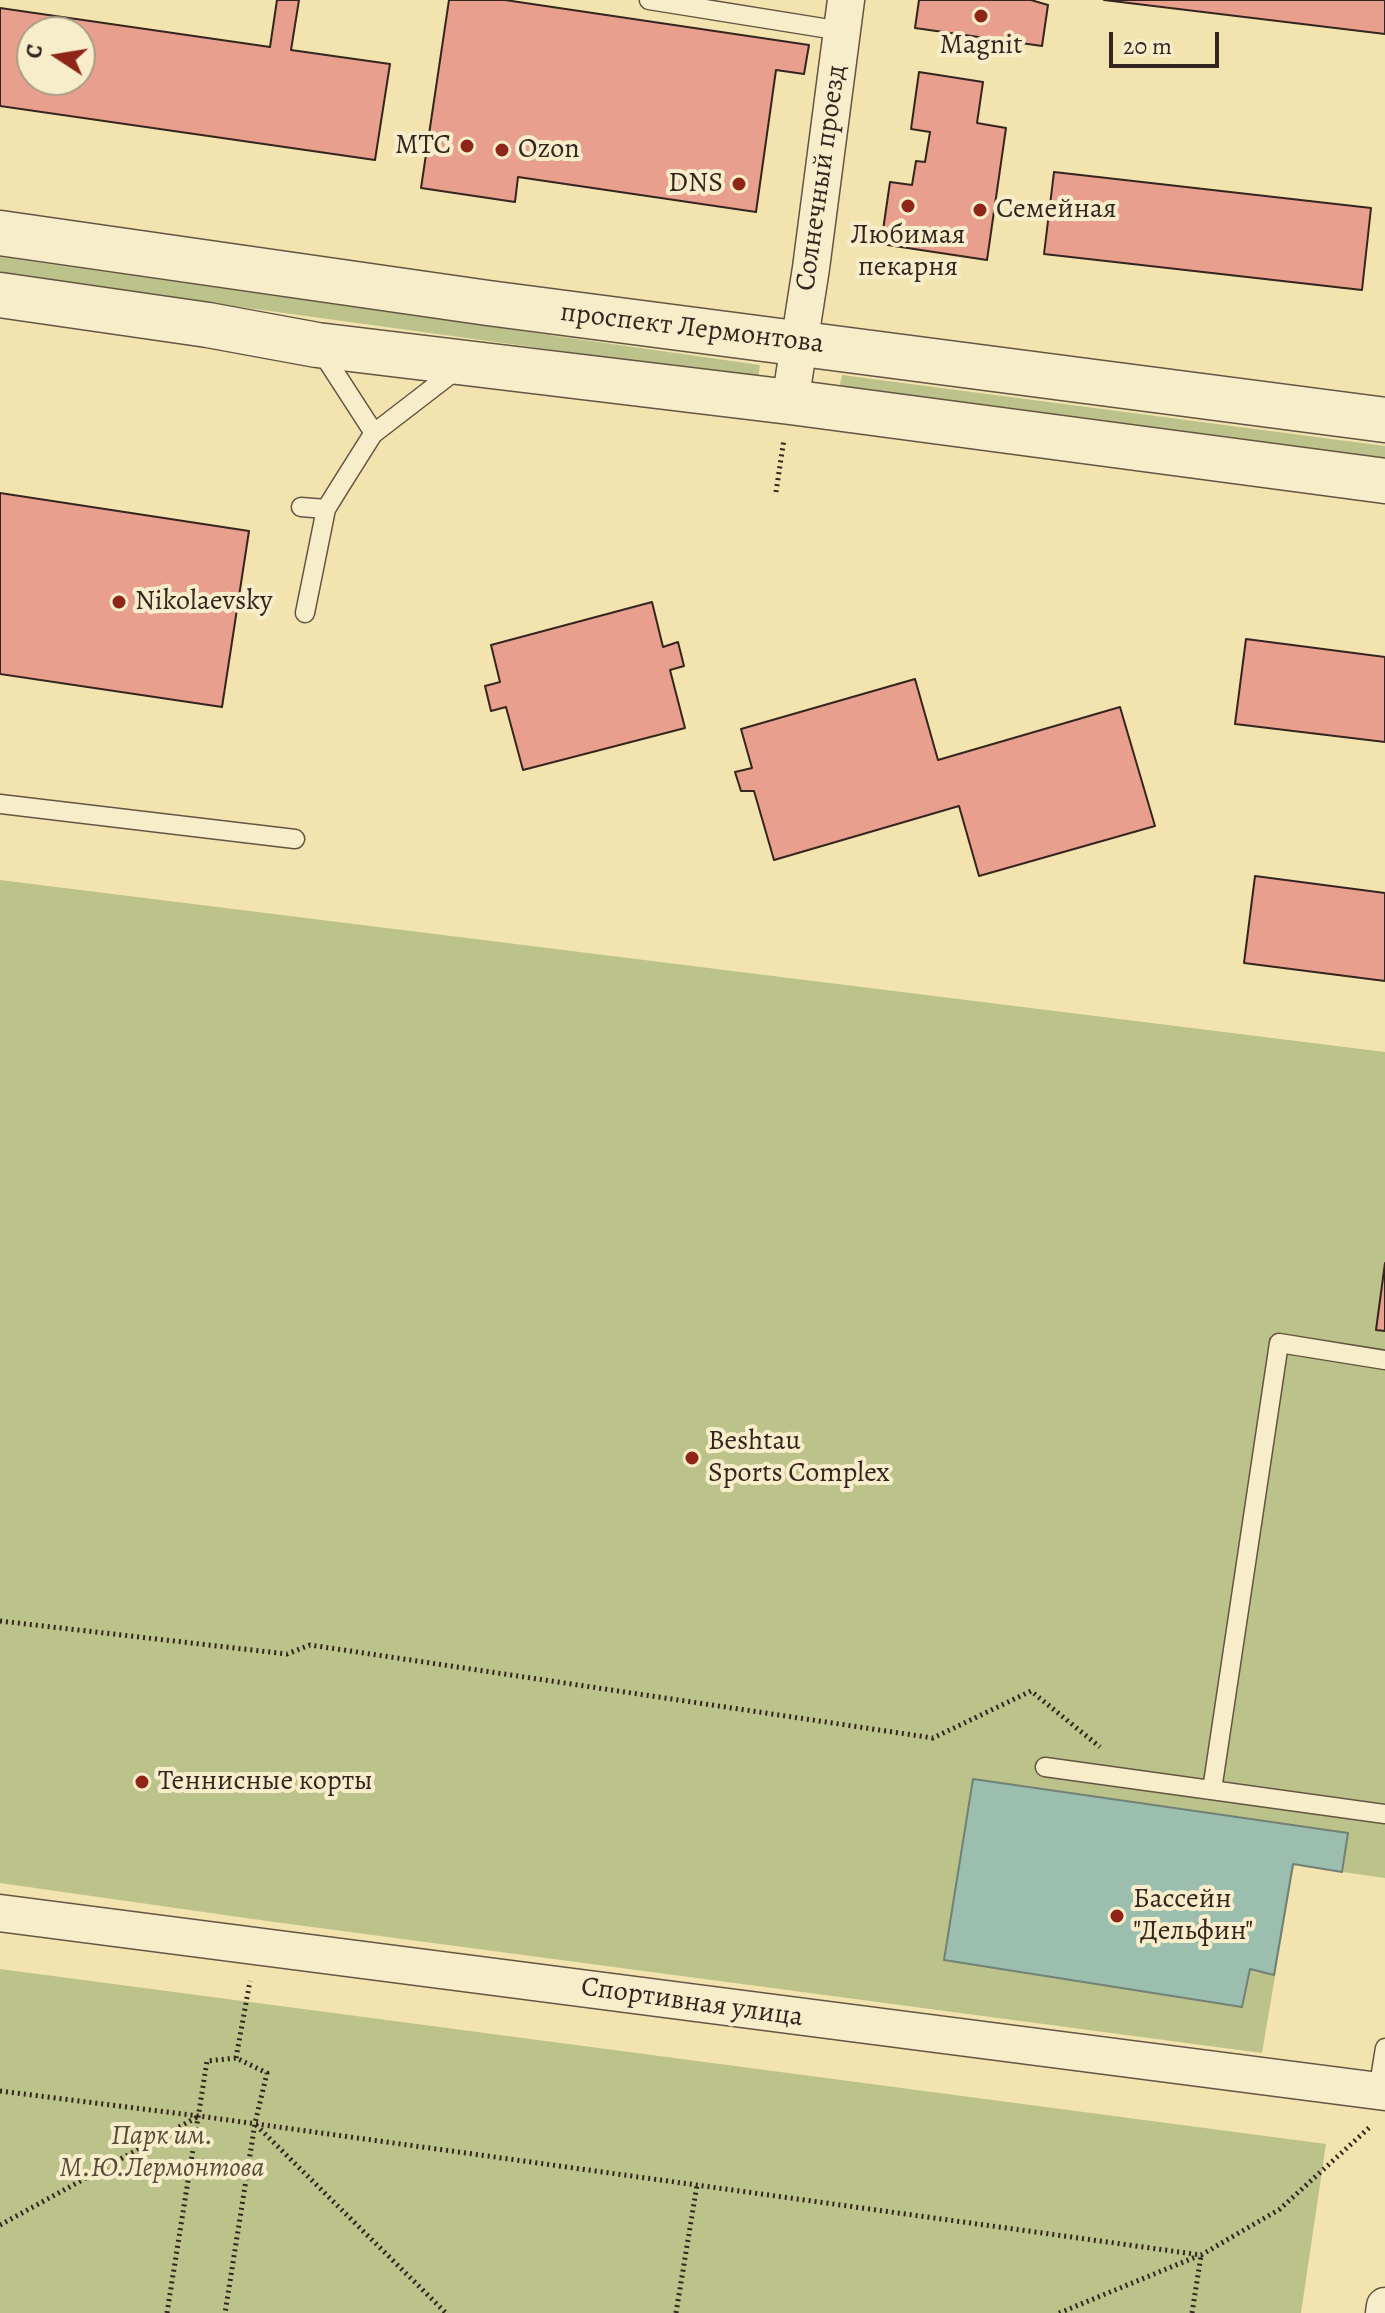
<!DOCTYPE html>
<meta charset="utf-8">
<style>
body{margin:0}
#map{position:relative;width:1385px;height:2313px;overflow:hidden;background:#f3e3af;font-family:Alegreya,serif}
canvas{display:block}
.north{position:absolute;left:16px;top:16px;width:80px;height:80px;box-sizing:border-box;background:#f7edcb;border:2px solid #a99d86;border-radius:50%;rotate:282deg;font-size:22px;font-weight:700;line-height:32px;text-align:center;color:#34251f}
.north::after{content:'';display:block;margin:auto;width:28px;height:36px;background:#8f2418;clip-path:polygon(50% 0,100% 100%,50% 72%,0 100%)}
.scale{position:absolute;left:1109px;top:32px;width:110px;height:36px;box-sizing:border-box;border:4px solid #34251f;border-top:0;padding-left:10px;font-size:24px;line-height:28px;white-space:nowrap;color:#34251f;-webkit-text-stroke:6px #f7edcb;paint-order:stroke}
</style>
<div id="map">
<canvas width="1385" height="2313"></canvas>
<div class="north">С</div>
<div class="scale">20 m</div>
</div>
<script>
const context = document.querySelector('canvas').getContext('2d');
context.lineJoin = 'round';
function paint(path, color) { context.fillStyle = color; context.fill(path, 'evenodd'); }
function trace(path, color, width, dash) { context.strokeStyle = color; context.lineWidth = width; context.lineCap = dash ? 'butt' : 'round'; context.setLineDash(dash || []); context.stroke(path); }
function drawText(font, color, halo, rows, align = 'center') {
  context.font = font + ' Alegreya,serif'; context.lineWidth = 8; context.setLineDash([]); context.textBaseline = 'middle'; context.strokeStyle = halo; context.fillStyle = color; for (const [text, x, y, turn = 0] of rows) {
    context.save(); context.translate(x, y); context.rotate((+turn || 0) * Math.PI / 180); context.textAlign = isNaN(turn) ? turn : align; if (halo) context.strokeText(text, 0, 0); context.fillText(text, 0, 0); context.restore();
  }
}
const green = new Path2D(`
 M 0,257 L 760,365 L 758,378 L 0,274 Z
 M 842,375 L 1385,446 L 1385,461 L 839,389 Z
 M 0,880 L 1385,1052 L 1385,1878 L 1294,1865 L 1262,2053 L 267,1921 L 0,1883 Z
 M 0,1969 L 1326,2144 L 1301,2313 L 0,2313 Z`);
const water = new Path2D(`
 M 973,1779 L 1348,1833 L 1342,1872 L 1293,1864 L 1274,1975 L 1250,1969 L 1242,2007 L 944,1960 Z`);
const building = new Path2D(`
 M 277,0 L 299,0 L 291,50 L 390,64 L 375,160 L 0,106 L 0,8 L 270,47 ZM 32,32 L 80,32 L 80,80 L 32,80 Z
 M 449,0 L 505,0 L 809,45 L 804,74 L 776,70 L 756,212 L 518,177 L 515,202 L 421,188 Z
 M 919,0 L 1031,0 L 1048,5 L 1042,46 L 915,28 Z
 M 1104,0 L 1385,0 L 1385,34 Z
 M 919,72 L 983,82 L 977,123 L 1006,128 L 987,260 L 881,244 L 890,182 L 912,185 L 916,161 L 925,162 L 930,132 L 911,129 Z
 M 1054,172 L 1371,208 L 1362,290 L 1044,254 Z
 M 0,493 L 249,531 L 222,707 L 0,674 Z
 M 652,602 L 663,647 L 678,642 L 684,666 L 670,670 L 685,728 L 523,770 L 506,707 L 491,711 L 485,686 L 500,682 L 491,645 Z
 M 1246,639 L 1385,657 L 1385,742 L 1235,724 Z
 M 915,679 L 938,760 L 1120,707 L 1155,826 L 979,876 L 959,806 L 774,860 L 754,791 L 741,791 L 735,772 L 752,768 L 741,729 Z
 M 1255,876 L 1385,893 L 1385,981 L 1244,963 Z
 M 1385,1263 L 1385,1331 L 1376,1330 Z`);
const path = new Path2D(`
 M 776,492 L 784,439
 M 0,1621 L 287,1654 L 310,1645 L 933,1738 L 1031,1691 L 1100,1747
 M 236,2058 L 250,1981
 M 0,2091 L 199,2116 L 1201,2255 L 1280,2209 L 1371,2126
 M 256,2125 L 446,2313
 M 0,2225 L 199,2116
 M 167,2313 L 207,2061 L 236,2058 L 267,2073 L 255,2123 L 225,2313
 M 676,2313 L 697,2185
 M 1059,2313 L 1198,2256
 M 1192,2313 L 1201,2256`);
const service = new Path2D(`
 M 649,0 L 842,31
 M 319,348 L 374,433
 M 301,507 L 326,509
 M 305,613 L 326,509 L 339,488 L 373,434 L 460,367
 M 0,804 L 295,839
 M 1045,1767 L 1385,1814
 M 1212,1790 L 1279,1343 L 1385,1360
 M 1378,2091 L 1385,2048`);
const minor = new Path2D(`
 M 790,402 L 811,268 L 846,0
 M 0,1913 L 1385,2092
 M 1384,2313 L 1385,2306`);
const tertiary = new Path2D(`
 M 0,233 L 488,303 L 1385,420
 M 0,295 L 208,325 L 317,345 L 790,402 L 1385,481`);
const markers = [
 [981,16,8,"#8f2418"],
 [467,146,8,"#8f2418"],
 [502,150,8,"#8f2418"],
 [739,184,8,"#8f2418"],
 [908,206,8,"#8f2418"],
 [980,210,8,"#8f2418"],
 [119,602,8,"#8f2418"],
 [692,1458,8,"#8f2418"],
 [142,1782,8,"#8f2418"],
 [1117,1916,8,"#8f2418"]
];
const poiNames = [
 ["Magnit",981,46,"center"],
 ["МТС",451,146,"right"],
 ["Ozon",518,150],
 ["DNS",723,184,"right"],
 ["Семейная",996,210],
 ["Любимая",908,236,"center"],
 ["пекарня",908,268,"center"],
 ["Nikolaevsky",135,602],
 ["Beshtau",708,1442],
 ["Sports Complex",708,1474],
 ["Теннисные корты",158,1782],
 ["Бассейн",1133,1900],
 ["\"Дельфин\"",1133,1932]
];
const streetNames = [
 ["Солнечный проезд",822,178,-82],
 ["проспект Лермонтова",692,329,7],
 ["Спортивная улица",692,2003,8]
];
const parkNames = [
 ["Парк им.",162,2137],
 ["М.Ю.Лермонтова",162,2169]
];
paint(green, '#bcc38a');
paint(water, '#9bbeae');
trace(water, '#728175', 2);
paint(building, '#e89f8e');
trace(building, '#34251f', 2);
trace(service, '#645443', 21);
trace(minor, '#645443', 39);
trace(tertiary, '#645443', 47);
trace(path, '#34251f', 5, [2, 4]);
trace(service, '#f7edcb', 18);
trace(minor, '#f7edcb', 36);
trace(tertiary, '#f7edcb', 44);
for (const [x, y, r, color] of markers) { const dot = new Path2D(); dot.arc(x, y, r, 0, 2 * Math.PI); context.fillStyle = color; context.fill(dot); trace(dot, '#f7edcb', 3); }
drawText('28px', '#34251f', '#f7edcb', poiNames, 'left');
drawText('28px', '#34251f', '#f7edcb', streetNames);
drawText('italic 28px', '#564c3a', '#f7edcb', parkNames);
</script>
